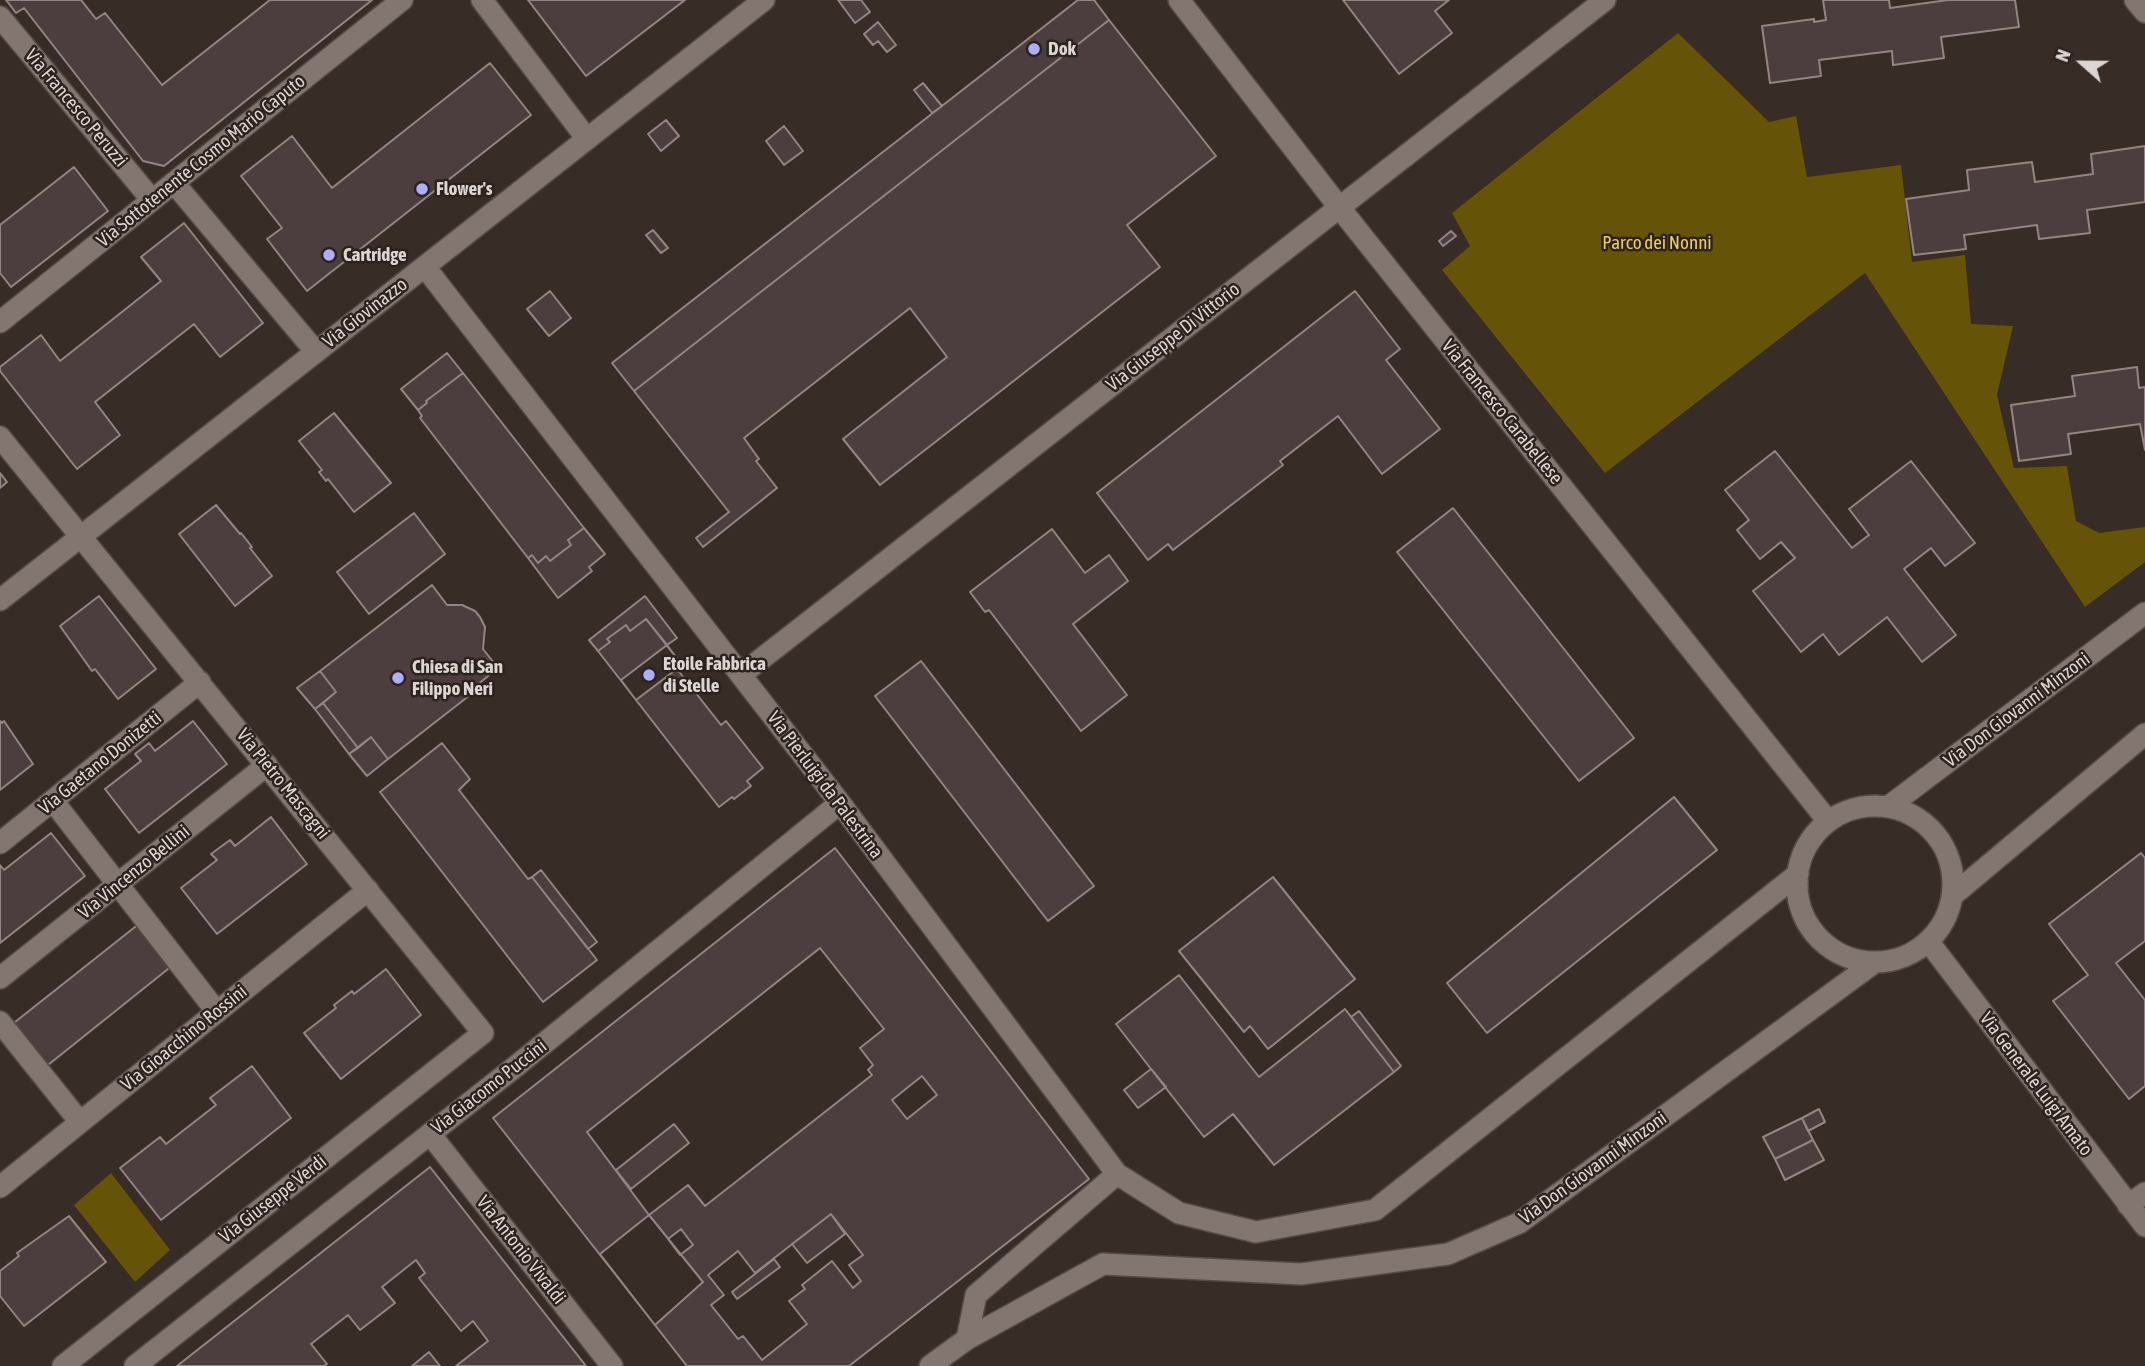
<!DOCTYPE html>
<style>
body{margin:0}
#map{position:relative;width:2145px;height:1366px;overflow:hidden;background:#382c27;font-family:"Asap Condensed",sans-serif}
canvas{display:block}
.north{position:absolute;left:2047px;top:28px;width:70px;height:70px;-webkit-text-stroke:5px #2d221d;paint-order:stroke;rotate:291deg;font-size:19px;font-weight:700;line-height:28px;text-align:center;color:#dcd5d1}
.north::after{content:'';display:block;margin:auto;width:24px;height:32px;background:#dcd5d1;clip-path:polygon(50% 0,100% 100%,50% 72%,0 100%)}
</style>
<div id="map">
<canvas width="2145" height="1366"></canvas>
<div class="north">N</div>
</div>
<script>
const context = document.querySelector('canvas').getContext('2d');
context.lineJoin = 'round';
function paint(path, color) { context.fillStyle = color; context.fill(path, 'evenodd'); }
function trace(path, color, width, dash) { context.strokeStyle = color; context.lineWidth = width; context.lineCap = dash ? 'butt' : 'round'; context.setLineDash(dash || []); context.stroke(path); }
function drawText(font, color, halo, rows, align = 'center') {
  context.font = font + ' "Asap Condensed",sans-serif'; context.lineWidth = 5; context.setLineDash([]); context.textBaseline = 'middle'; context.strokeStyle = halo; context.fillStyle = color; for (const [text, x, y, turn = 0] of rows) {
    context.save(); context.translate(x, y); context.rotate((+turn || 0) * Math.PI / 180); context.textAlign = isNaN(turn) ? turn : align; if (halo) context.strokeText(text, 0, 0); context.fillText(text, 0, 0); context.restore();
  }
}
const green = new Path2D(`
 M 1678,33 L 1769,122 L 1796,116 L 1807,177 L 1901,165 L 1912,262 L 1965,255 L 1971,324 L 2013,326 L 1997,395 L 2014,468 L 2067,466 L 2076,521 L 2099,533 L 2145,527 L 2145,562 L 2085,607 L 1865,273 L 1605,473 L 1442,270 L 1470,246 L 1452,213 Z
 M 111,1173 L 170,1250 L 135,1282 L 74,1205 Z`);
const building = new Path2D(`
 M 6,0 L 81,0 L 96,19 L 105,13 L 162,85 L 270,0 L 372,0 L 164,166 L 143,161 L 24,8 L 16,13 Z
 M 528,0 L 685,0 L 586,76 Z
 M 838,0 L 861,0 L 870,12 L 855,23 Z
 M 1078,0 L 1094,0 L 1109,20 L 634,391 L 612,363 Z
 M 1343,0 L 1449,0 L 1435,11 L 1452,33 L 1399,74 Z
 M 1823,0 L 1889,0 L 1890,8 L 1948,0 L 2015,0 L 2019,27 L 1941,37 L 1944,58 L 1893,65 L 1892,51 L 1819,60 L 1821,76 L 1770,83 L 1762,26 L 1814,19 L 1814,22 L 1826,20 Z
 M 1109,20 L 1216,156 L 1127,225 L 1160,267 L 880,485 L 843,439 L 947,357 L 910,308 L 744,438 L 759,459 L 756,461 L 777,488 L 703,547 L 696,538 L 729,512 L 634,391 Z
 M 878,22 L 896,45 L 887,52 L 878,41 L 873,45 L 864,34 Z
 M 490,63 L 531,115 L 307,291 L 267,239 L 282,228 L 241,176 L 292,136 L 332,188 Z
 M 923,83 L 942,106 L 932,113 L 914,90 Z
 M 666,120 L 679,136 L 661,151 L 648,134 Z
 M 784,126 L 803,151 L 784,165 L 766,141 Z
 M 2145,146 L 2145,202 L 2087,210 L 2090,233 L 2039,239 L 2037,225 L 1964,235 L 1966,249 L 1914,255 L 1906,199 L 1969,190 L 1967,170 L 2032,162 L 2035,182 L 2093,174 L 2091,154 Z
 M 74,167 L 108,211 L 11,287 L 0,273 L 0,225 Z
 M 184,223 L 263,323 L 220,357 L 194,324 L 95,402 L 120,435 L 77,469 L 0,371 L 0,367 L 41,335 L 60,361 L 161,281 L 141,257 Z
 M 653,230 L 668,248 L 661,253 L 646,235 Z
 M 1451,231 L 1456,236 L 1443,246 L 1439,241 Z
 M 550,291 L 571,318 L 549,336 L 527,309 Z
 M 1355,291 L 1400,349 L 1386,360 L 1440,429 L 1382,474 L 1338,416 L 1280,461 L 1283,465 L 1173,550 L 1168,544 L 1148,560 L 1097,493 Z
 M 447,353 L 463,373 L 426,401 L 427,403 L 418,410 L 401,389 Z
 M 2137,367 L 2139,388 L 2145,387 L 2145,450 L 2140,424 L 2068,434 L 2071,454 L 2019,461 L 2011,405 L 2075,396 L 2072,376 Z
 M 463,373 L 584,528 L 568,540 L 571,545 L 550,561 L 546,556 L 538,563 L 532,555 L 528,558 L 420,418 L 422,416 L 418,410 L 427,403 L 426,401 Z
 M 334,413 L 391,483 L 354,512 L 328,479 L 326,481 L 319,472 L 322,470 L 299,441 Z
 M 1775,451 L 1852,548 L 1869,535 L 1849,509 L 1911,461 L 1975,543 L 1945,566 L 1931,548 L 1904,569 L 1956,635 L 1922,662 L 1887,617 L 1839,655 L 1823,634 L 1801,652 L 1753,591 L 1795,558 L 1781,542 L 1760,559 L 1737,530 L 1749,520 L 1725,490 Z
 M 0,473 L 7,482 L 0,488 Z
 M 216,505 L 240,534 L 241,533 L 252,547 L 250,548 L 272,576 L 235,606 L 179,534 Z
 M 1453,508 L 1634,738 L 1579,781 L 1397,552 Z
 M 414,513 L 445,554 L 369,614 L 337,572 Z
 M 584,528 L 605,554 L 589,567 L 592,571 L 558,598 L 528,558 L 532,555 L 538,563 L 546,556 L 550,561 L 571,545 L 568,540 Z
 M 1052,529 L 1085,573 L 1109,555 L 1128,581 L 1073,624 L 1127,695 L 1081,731 L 989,610 L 985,612 L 970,592 Z
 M 432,585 L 447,605 L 462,605 L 475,611 L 480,617 L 485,627 L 483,649 L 498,668 L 477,685 L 479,688 L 388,759 L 371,737 L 358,748 L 323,703 L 336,692 L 320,671 Z
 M 99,596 L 156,669 L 118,699 L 95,669 L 92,671 L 60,626 Z
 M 645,596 L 677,638 L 667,645 L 646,619 L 630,631 L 626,625 L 607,639 L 610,642 L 598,651 L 589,640 Z
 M 646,619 L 682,665 L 677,669 L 721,725 L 726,721 L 763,768 L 747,781 L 751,786 L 734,799 L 732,797 L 719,807 L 598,651 L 610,642 L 607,639 L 626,625 L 630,631 Z
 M 667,645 L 682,665 L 636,700 L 621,680 Z
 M 921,661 L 1094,886 L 1048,921 L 875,696 Z
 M 320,671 L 336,692 L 315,709 L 297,688 Z
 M 323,703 L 358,748 L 349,754 L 315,709 Z
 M 0,721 L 2,723 L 4,721 L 33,764 L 0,790 Z
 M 193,721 L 227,764 L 139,833 L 105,789 L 141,761 L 135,754 L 149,743 L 155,751 Z
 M 371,737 L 388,759 L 367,776 L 349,754 Z
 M 442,743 L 470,779 L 459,790 L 528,879 L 532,877 L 597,960 L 543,1002 L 380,792 Z
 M 1674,797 L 1717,850 L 1487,1033 L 1447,983 Z
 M 271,817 L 307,864 L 217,934 L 181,888 L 217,860 L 211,854 L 230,840 L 235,846 Z
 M 51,833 L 85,876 L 0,943 L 0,865 L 4,870 Z
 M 835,848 L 1089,1179 L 849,1366 L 687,1366 L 493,1118 ZM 820,948 L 884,1029 L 860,1048 L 873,1065 L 868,1070 L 872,1075 L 705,1206 L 688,1185 L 649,1215 L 587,1132 ZM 922,1076 L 937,1095 L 907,1119 L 892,1100 ZM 831,1214 L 863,1255 L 849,1265 L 861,1281 L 853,1288 L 832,1261 L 802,1285 L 805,1289 L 789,1301 L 807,1324 L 762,1360 L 743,1336 L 738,1339 L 711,1305 L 724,1295 L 708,1275 L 738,1251 L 755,1273 ZM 681,1229 L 693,1245 L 680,1255 L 668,1239 Z
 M 2141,853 L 2145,858 L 2145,941 L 2116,963 L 2145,1000 L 2145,1086 L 2129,1099 L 2053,1001 L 2088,975 L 2049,924 Z
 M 541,870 L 597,942 L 588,949 L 532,877 Z
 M 1273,877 L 1355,979 L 1268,1049 L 1250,1026 L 1244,1032 L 1179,951 Z
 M 140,923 L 173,965 L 43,1069 L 10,1026 Z
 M 386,969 L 421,1015 L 341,1079 L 304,1033 L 336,1008 L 334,1005 L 352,991 L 354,994 Z
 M 1179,975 L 1259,1077 L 1345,1009 L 1394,1072 L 1274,1165 L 1233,1114 L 1204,1137 L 1116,1024 Z
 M 1359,1011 L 1401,1066 L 1394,1072 L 1351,1017 Z
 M 252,1066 L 291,1118 L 161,1220 L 120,1168 L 160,1137 L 166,1144 L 216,1105 L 210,1098 Z
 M 1151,1069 L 1166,1087 L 1138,1108 L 1124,1090 Z
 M 1819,1109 L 1825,1122 L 1808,1131 L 1802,1118 Z
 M 1802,1118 L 1813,1140 L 1775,1159 L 1763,1137 Z
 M 674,1124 L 689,1143 L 631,1189 L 616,1170 Z
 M 1813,1140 L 1824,1160 L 1785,1180 L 1775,1159 Z
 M 430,1167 L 586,1366 L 456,1366 L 488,1341 L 473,1321 L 461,1331 L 419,1278 L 425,1273 L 416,1260 L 382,1287 L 395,1303 L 360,1330 L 348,1315 L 311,1344 L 327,1364 L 324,1366 L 177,1366 Z
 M 831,1214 L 845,1234 L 807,1263 L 792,1244 Z
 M 649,1215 L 703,1282 L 655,1325 L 600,1254 Z
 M 69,1216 L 106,1262 L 24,1326 L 0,1296 L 0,1271 L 19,1256 L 17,1253 Z
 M 774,1259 L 780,1267 L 737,1299 L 732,1292 Z
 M 429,1352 L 440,1366 L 412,1366 Z`);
const minor = new Path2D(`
 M 482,0 L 587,139
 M 1179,0 L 1339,207 L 1828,821
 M 2135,0 L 2145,12
 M 0,17 L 152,200
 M 174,183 L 316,352
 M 425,267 L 840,803 L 1117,1174 L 1179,1213 L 1256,1232 L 1375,1210 L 1798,874
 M 0,322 L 402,0
 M 0,437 L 483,1033 L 63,1366
 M 742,674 L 1605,0
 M 53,801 L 217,1012
 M1797 884a78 78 0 1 1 156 0a78 78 0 1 1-156 0Z
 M 1888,807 L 2145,613
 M 0,843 L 200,682
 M 1952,896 L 2145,734
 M 1928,941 L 2145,1226
 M 0,978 L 267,765
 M 0,1022 L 80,1122
 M 430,1134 L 612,1366
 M 0,1187 L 368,890
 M 2128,1205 L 2145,1193
 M 967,1339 L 976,1295 L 1117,1174
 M 135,1366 L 515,1067 L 840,803
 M 930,1366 L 967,1339 L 1103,1264 L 1301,1274 L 1448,1254 L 1519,1223 L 1875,962`);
const tertiary = new Path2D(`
 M 0,600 L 764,0`);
const markers = [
 [1034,49,7,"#acaffb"],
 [422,189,7,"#acaffb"],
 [329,255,7,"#acaffb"],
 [649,675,7,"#acaffb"],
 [398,678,7,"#acaffb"]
];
const poiNames = [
 ["Dok",1048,49],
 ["Flower's",436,189],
 ["Cartridge",343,255],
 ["Etoile Fabbrica",663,664],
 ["di Stelle",663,686],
 ["Chiesa di San",412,667],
 ["Filippo Neri",412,689]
];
const streetNames = [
 ["Via Francesco Peruzzi",76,108,50],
 ["Via Sottotenente Cosmo Mario Caputo",201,161,-39],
 ["Via Giovinazzo",365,313,-38],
 ["Via Giuseppe Di Vittorio",1173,337,-38],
 ["Via Francesco Carabellese",1502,412,51],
 ["Via Don Giovanni Minzoni",2017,710,-37],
 ["Via Gaetano Donizetti",100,763,-39],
 ["Via Pietro Mascagni",283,784,51],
 ["Via Pierluigi da Palestrina",825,785,53],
 ["Via Vincenzo Bellini",134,872,-39],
 ["Via Gioacchino Rossini",184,1038,-39],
 ["Via Generale Luigi Amato",2036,1084,53],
 ["Via Giacomo Puccini",489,1087,-38],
 ["Via Don Giovanni Minzoni",1593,1168,-36],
 ["Via Giuseppe Verdi",273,1199,-38],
 ["Via Antonio Vivaldi",521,1250,52]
];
const parkNames = [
 ["Parco dei Nonni",1657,243]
];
paint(green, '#655307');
paint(building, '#4c3e3e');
trace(building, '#948483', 2);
trace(minor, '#544a46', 24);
trace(tertiary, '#544a46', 24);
trace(minor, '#83756f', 21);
trace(tertiary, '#83756f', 21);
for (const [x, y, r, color] of markers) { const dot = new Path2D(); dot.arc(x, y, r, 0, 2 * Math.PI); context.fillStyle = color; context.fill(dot); trace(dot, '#2d221d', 2.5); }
drawText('bold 19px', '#dcd5d1', '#2d221d', poiNames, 'left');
drawText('19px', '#dcd5d1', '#2d221d', streetNames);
drawText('19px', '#edcd59', '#2d221d', parkNames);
</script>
